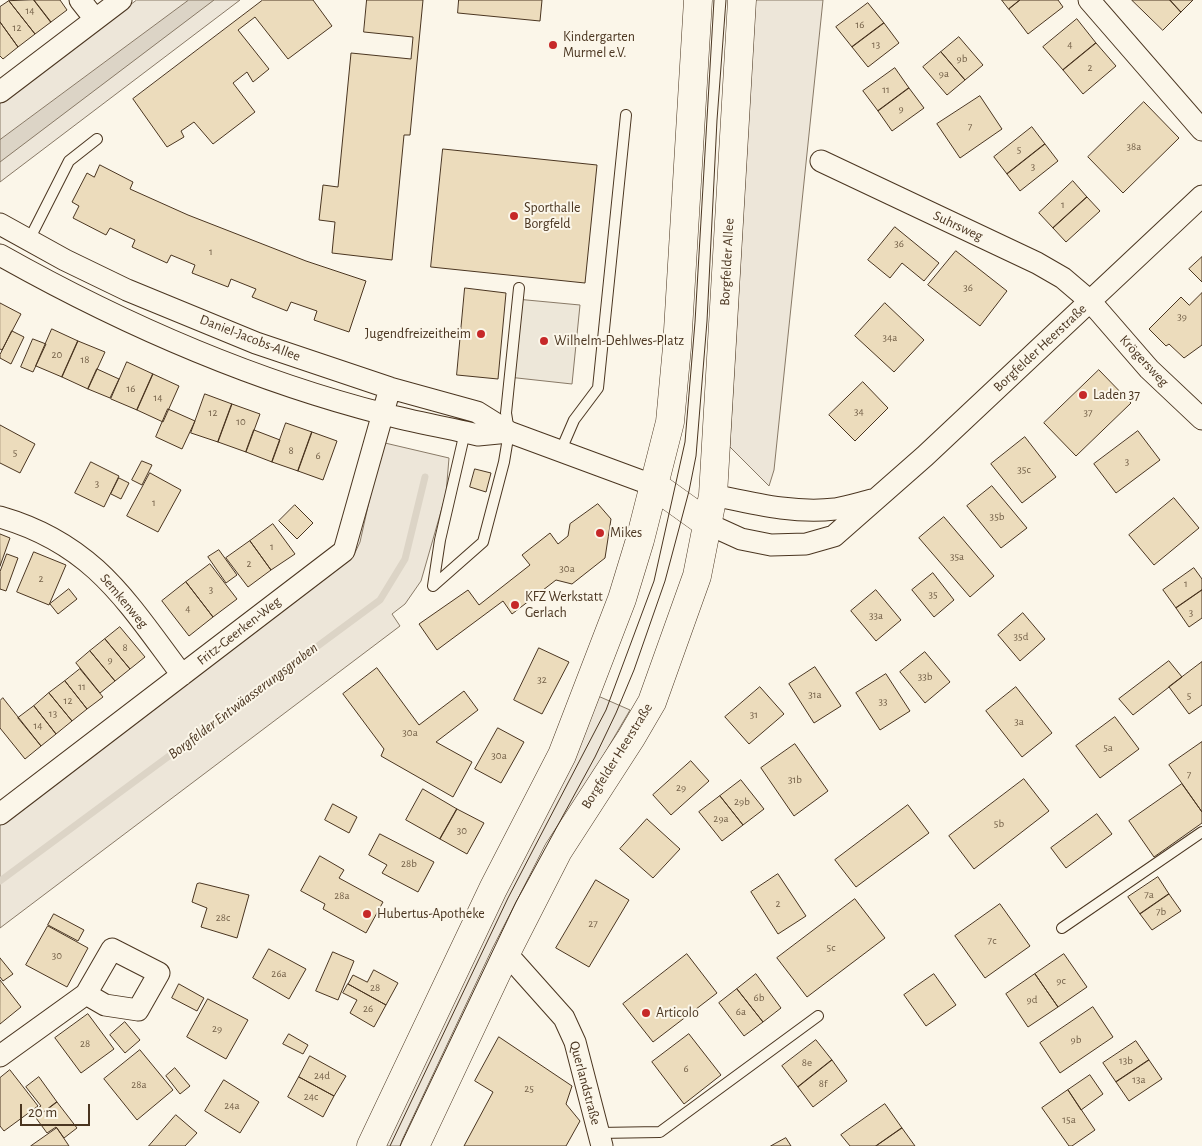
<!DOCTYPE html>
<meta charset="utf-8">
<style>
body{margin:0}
#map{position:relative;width:1202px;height:1146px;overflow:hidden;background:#fbf6e9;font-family:"Alegreya Sans",sans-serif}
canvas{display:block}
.scale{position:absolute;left:20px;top:1104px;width:70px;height:22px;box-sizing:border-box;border:2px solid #4a3520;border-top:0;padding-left:6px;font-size:15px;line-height:18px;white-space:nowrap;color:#4a3520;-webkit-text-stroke:4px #fbf6e9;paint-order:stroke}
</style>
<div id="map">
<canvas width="1202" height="1146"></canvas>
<div class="scale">20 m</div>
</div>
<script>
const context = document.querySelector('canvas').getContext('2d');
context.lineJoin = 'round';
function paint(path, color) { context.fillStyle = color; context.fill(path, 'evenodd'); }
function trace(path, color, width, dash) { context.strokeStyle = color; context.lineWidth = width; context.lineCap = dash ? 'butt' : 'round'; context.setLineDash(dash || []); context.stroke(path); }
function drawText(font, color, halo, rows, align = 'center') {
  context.font = font + ' "Alegreya Sans",sans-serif'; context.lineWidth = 4; context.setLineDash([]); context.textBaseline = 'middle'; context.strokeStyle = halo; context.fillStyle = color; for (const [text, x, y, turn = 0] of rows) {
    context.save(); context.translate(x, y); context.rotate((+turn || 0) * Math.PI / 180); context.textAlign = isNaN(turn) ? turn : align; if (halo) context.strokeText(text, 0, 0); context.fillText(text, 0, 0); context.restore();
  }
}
const green = new Path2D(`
 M 137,0 L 240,0 L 0,182 L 0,104 Z
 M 756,0 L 823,0 L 774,470 L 769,486 L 730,447 Z
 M 385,443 L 449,458 L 446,494 L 421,581 L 405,604 L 392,614 L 400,626 L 0,928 L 0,823 L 353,557 L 360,542 L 381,448 Z
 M 598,696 L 630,710 L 557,835 L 407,1146 L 384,1146 Z`);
const parking = new Path2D(`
 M 516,299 L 580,305 L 572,384 L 508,377 Z`);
const water = new Path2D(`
 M 189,0 L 214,0 L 0,162 L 0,140 Z`);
const stream = new Path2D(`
 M 0,881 L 380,600 L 405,559 L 425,477`);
const building = new Path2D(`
 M 34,0 L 51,22 L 35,34 L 9,1 Z
 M 34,0 L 60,0 L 67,10 L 51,22 Z
 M 263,0 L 313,0 L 332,26 L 288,59 L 255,17 L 238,30 L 269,69 L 253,82 L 247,72 L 233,83 L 255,112 L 213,144 L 194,122 L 181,131 L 184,137 L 167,147 L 133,99 Z
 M 367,0 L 423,0 L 410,135 L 404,135 L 392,260 L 332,253 L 335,222 L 319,220 L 323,185 L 338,187 L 351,53 L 411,59 L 413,37 L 364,32 Z
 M 459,0 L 542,0 L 540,21 L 458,13 Z
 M 1002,0 L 1020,0 L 1009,9 Z
 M 1020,0 L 1058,0 L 1063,7 L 1028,34 L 1009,9 Z
 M 1132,0 L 1170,0 L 1181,12 L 1163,30 Z
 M 1170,0 L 1193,0 L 1181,12 Z
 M 9,1 L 35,34 L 18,47 L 0,22 L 0,7 Z
 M 868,3 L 884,23 L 852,47 L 836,27 Z
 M 1077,19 L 1096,43 L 1063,70 L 1043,47 Z
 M 0,22 L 18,47 L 3,59 L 0,56 Z
 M 884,23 L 899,43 L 868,67 L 852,47 Z
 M 959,37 L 983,65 L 965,80 L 941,52 Z
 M 1096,43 L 1116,66 L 1083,94 L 1063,70 Z
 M 941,52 L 965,80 L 947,95 L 923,67 Z
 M 895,68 L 909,88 L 878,111 L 863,91 Z
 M 909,88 L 924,108 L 892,131 L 878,111 Z
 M 980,96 L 1002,129 L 960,158 L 937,124 Z
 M 1144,102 L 1179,138 L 1123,193 L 1088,157 Z
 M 1032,127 L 1045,144 L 1007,174 L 994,157 Z
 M 1045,144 L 1058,161 L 1020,191 L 1007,174 Z
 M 443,149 L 597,165 L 585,283 L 431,267 Z
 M 100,165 L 133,182 L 130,189 L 188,215 L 306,261 L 366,281 L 349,332 L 314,320 L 317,311 L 291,302 L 287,311 L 252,297 L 256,289 L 231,279 L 228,287 L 192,273 L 195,265 L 171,255 L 167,263 L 132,247 L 135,240 L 110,228 L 106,235 L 73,218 L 79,206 L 72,202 L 87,173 L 94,177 Z
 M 1073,181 L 1087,197 L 1053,228 L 1039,213 Z
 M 1087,197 L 1100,211 L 1066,242 L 1053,228 Z
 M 895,227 L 939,263 L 924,281 L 902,263 L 890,278 L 868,260 Z
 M 956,251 L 1007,291 L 980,326 L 928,285 Z
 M 1202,257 L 1202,282 L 1189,269 Z
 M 465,288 L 506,293 L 498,379 L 457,375 Z
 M 1202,293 L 1202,345 L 1184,358 L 1169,344 L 1166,346 L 1149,329 L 1181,297 L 1189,305 Z
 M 0,303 L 21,314 L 2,350 L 0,349 Z
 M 885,303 L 924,340 L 894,372 L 855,336 Z
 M 52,329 L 78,341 L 62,377 L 36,366 Z
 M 12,331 L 24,337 L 11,364 L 0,358 L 0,355 Z
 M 33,339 L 46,344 L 33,372 L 21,367 Z
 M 78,341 L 105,352 L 88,389 L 62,377 Z
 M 127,362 L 153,374 L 137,410 L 111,399 Z
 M 97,369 L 119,379 L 110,398 L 88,389 Z
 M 1099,370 L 1131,403 L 1076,456 L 1044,423 Z
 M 153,374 L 179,386 L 163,422 L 137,410 Z
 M 863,382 L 888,408 L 855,441 L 829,415 Z
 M 205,394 L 232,404 L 218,442 L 191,433 Z
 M 232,404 L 260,414 L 246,452 L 218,442 Z
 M 168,409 L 195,421 L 182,449 L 156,437 Z
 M 286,423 L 312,432 L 298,471 L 272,462 Z
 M 0,425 L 35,444 L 20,473 L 0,463 Z
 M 254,430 L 280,440 L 272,462 L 246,452 Z
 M 1138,431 L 1160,460 L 1116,493 L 1094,464 Z
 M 312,432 L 337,441 L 323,480 L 298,471 Z
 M 1025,437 L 1056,477 L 1022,503 L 991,464 Z
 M 142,461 L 152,465 L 142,485 L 132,480 Z
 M 91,462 L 119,476 L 104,507 L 75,493 Z
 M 475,469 L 491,473 L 486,492 L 470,487 Z
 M 150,473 L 181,490 L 158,532 L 127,516 Z
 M 119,478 L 129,483 L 121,499 L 111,494 Z
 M 992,486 L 1027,528 L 1001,548 L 967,506 Z
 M 1174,498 L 1199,528 L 1154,565 L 1129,535 Z
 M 598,504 L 611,519 L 605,558 L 572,584 L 556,580 L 512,614 L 503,601 L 437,650 L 419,624 L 468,590 L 479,605 L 530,565 L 522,555 L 550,533 L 558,544 L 568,536 L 570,524 Z
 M 295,505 L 313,523 L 297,539 L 279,521 Z
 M 944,517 L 994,576 L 970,597 L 919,538 Z
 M 273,524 L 295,554 L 271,570 L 250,541 Z
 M 0,534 L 10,538 L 0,566 Z
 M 250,541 L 271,570 L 248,587 L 226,558 Z
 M 219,550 L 237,575 L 226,583 L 208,557 Z
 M 34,552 L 66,565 L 49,605 L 17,592 Z
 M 7,554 L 18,558 L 6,591 L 0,589 L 0,572 Z
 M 210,564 L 237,599 L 213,617 L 186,582 Z
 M 1194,568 L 1202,579 L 1202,590 L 1176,608 L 1163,590 Z
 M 933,573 L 954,600 L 934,617 L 912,590 Z
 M 186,582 L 213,617 L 189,636 L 162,601 Z
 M 69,589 L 77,599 L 58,614 L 50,604 Z
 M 876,590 L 901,620 L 876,641 L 851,611 Z
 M 1202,590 L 1202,618 L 1189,627 L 1176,608 Z
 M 1023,613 L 1045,639 L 1020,661 L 998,635 Z
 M 120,627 L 145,657 L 130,669 L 105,639 Z
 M 105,639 L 130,669 L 115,681 L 90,651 Z
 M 539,648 L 569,662 L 542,714 L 514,700 Z
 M 90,651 L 115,681 L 100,693 L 76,663 Z
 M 925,652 L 950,682 L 925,703 L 900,672 Z
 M 1169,661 L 1182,677 L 1133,715 L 1119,699 Z
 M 1202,662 L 1202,705 L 1189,714 L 1169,687 Z
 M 815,667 L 841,706 L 814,723 L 789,684 Z
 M 377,668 L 419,725 L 464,691 L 478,710 L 436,742 L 472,762 L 453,797 L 381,756 L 384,749 L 343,694 Z
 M 80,669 L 103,697 L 87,709 L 65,681 Z
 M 886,674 L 910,711 L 880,730 L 856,693 Z
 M 65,681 L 87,709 L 72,721 L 49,693 Z
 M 760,687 L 784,714 L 749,744 L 725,717 Z
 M 1016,687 L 1052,733 L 1022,757 L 986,711 Z
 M 49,693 L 72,721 L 56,734 L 34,706 Z
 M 3,698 L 41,746 L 25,759 L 0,728 L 0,701 Z
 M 34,706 L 56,734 L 41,746 L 18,718 Z
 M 1115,717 L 1139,749 L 1100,778 L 1076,746 Z
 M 498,728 L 524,742 L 501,783 L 475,769 Z
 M 1202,742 L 1202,812 L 1169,765 Z
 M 795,744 L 828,791 L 794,816 L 761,768 Z
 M 691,761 L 709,781 L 671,815 L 653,795 Z
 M 1024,779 L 1049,811 L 974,869 L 949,836 Z
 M 741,780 L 764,809 L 743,825 L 720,796 Z
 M 1182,784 L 1202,812 L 1202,823 L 1154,857 L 1129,821 Z
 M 423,789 L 457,809 L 440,839 L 406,820 Z
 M 720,796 L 743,825 L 722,841 L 699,812 Z
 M 333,804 L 357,817 L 349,833 L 325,820 Z
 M 908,805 L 929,833 L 856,887 L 835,860 Z
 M 457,809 L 484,823 L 467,854 L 440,839 Z
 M 1097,814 L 1112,834 L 1066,868 L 1051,848 Z
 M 647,819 L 680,849 L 653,878 L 620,849 Z
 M 380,834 L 434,862 L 418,892 L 382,873 L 387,865 L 369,855 Z
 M 320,856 L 344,870 L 339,878 L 383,902 L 366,933 L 323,909 L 325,904 L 301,891 Z
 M 778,874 L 806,916 L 778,934 L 751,892 Z
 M 1158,877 L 1169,894 L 1140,914 L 1128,897 Z
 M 596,880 L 629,900 L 589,967 L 556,948 Z
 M 200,883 L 249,895 L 237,938 L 201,927 L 207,908 L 192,902 L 197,884 Z
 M 1169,894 L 1181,911 L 1152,930 L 1140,914 Z
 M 855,899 L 885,938 L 807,997 L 777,958 Z
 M 1000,904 L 1030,946 L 985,978 L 955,936 Z
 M 54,914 L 84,930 L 78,941 L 48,925 Z
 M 48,926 L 88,948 L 67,987 L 26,965 Z
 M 269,949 L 306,969 L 289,999 L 253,978 Z
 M 333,952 L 354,961 L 338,1000 L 316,991 Z
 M 687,954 L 717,993 L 653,1042 L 623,1004 Z
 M 1064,954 L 1087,987 L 1058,1007 L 1035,974 Z
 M 0,958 L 13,974 L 3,981 L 0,977 Z
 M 374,970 L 398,983 L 386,1005 L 348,984 L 353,975 L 367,982 Z
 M 756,974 L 781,1008 L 763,1022 L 737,989 Z
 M 934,974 L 956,1005 L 926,1026 L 904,995 Z
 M 1035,974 L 1058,1007 L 1028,1027 L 1006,994 Z
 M 0,980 L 21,1007 L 0,1024 Z
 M 179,984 L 204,998 L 197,1011 L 172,998 Z
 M 348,984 L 386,1005 L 374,1027 L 350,1013 L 357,1000 L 343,993 Z
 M 737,989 L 763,1022 L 744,1036 L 719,1003 Z
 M 208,999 L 248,1020 L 226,1059 L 187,1037 Z
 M 1093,1007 L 1113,1037 L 1060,1073 L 1040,1043 Z
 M 88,1014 L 114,1049 L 81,1073 L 55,1038 Z
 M 125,1022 L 140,1040 L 125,1053 L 110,1035 Z
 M 289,1034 L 308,1045 L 303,1054 L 283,1044 Z
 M 689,1034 L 721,1075 L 684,1104 L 652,1062 Z
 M 499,1037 L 572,1086 L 566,1104 L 580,1121 L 566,1146 L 464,1146 L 493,1092 L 475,1081 Z
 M 816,1040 L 832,1060 L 798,1087 L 782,1066 Z
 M 1136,1041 L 1149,1060 L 1116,1082 L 1103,1063 Z
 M 140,1050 L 173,1090 L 137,1120 L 104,1079 Z
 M 310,1056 L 346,1076 L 334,1096 L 299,1077 Z
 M 832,1060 L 847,1081 L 813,1107 L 798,1087 Z
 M 1149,1060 L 1162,1079 L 1129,1101 L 1116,1082 Z
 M 175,1068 L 190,1086 L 180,1094 L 166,1076 Z
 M 10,1070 L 38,1106 L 4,1131 L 0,1126 L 0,1078 Z
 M 1090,1075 L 1103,1094 L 1081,1110 L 1068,1090 Z
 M 39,1077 L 57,1102 L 36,1118 L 32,1112 L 41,1106 L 26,1087 Z
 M 299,1077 L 334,1096 L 323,1117 L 288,1097 Z
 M 224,1080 L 259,1102 L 240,1133 L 205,1111 Z
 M 1068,1090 L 1095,1130 L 1072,1146 L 1069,1146 L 1042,1108 Z
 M 57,1102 L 77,1128 L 64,1138 L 56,1127 L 47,1133 L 36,1118 Z
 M 885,1104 L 902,1128 L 876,1146 L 850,1146 L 841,1135 Z
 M 176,1115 L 197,1133 L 185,1146 L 149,1146 Z
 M 57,1128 L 69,1146 L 31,1146 Z
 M 902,1128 L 915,1146 L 876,1146 Z
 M 786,1138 L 791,1146 L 771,1146 Z`);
const service = new Path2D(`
 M 29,240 L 69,161 L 97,139
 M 561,450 L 574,420 L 598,388 L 626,115
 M 433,586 L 483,542 L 504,462 L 509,432 L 506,413 L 519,288
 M 433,586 L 440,540 L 465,432
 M 1062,928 L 1202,832
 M 598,1133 L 660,1132 L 818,1016`);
const minor = new Path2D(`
 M 80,0 L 95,19
 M 1089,0 L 1202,130
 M 0,92 L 121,0
 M 821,161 L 1037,263 L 1063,278 L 1090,301 L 1149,369 L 1202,419
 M 0,224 L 65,260 L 127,290 L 256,343 L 390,388 L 477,412 L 509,432 L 655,486
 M 0,255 C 119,322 251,380 384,414 C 410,421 438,426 465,432 L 478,435 L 509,432
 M 713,495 C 752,503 794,514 835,509 C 847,507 860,503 872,500
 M 0,517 C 94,544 127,602 182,675
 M 708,524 L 741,539 L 771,545 L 806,544 L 834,536 L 925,456 L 1202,196
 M 0,814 L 344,551 L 390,388
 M 506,953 L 564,1018 L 575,1042 L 602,1146
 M 0,1056 L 86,994 L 112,949 L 159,973 L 138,1010 L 105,1005 L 86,994`);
const secondary = new Path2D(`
 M 655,486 L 708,524
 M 371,1146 L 493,889 L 562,755 L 622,599 L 640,540 L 670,422 L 677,347 L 698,0
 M 415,1146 L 506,953 L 558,851 L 631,738 L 652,702 L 697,576 L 713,495 L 742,0`);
const tram = new Path2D(`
 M 390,1146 L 508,898 L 606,710 L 654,581 L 685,442 L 695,322 L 714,0
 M 400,1146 L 516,902 L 595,757 L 616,713 L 634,670 L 665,581 L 689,491 L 696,456 L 707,321 L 717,120 L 726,0`);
const markers = [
 [553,45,5,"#c62828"],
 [514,216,5,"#c62828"],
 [481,334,5,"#c62828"],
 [544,341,5,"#c62828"],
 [1083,395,5,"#c62828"],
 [600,533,5,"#c62828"],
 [515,605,5,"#c62828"],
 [367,914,5,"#c62828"],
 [646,1013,5,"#c62828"]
];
const numberNames = [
 ["14",30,11],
 ["16",860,25],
 ["12",17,28],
 ["13",876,45],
 ["4",1070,45],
 ["9b",962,59],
 ["2",1090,68],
 ["9a",944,74],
 ["11",886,90],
 ["9",901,109],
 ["7",970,127],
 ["38a",1134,147],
 ["5",1019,150],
 ["3",1033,167],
 ["1",1063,205],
 ["36",899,244],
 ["1",211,252],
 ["36",968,288],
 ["39",1182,317],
 ["34a",890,338],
 ["20",57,355],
 ["18",85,360],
 ["16",131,389],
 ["14",158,398],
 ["34",859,412],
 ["12",213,413],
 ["37",1088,413],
 ["10",241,422],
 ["8",291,451],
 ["5",15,453],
 ["6",318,456],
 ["3",1127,462],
 ["35c",1024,470],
 ["3",97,484],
 ["1",154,503],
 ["35b",997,517],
 ["1",272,547],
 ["35a",957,557],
 ["2",249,564],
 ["30a",567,569],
 ["2",41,579],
 ["1",1186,584],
 ["3",211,590],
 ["35",933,595],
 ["4",188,609],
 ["3",1191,613],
 ["33a",876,616],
 ["35d",1021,637],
 ["8",125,648],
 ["9",110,660],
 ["33b",925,677],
 ["32",542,680],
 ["11",82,687],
 ["31a",815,695],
 ["5",1189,696],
 ["12",68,701],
 ["33",883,702],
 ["13",53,714],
 ["31",754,715],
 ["3a",1019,722],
 ["14",38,726],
 ["30a",410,733],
 ["5a",1108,748],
 ["30a",499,756],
 ["7",1189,775],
 ["31b",795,780],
 ["29",681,788],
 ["29b",742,802],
 ["29a",721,819],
 ["5b",999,824],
 ["30",462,831],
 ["28b",409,864],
 ["7a",1149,895],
 ["28a",342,896],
 ["2",778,904],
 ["7b",1161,912],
 ["28c",223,918],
 ["27",593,924],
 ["7c",992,941],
 ["5c",831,948],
 ["30",57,956],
 ["26a",279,974],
 ["9c",1061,981],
 ["28",375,988],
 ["6b",759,998],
 ["9d",1032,1000],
 ["26",368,1009],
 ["6a",741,1012],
 ["29",217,1029],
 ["9b",1076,1040],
 ["28",85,1044],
 ["13b",1126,1061],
 ["8e",807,1063],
 ["6",686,1069],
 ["24d",322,1076],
 ["13a",1139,1080],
 ["8f",823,1084],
 ["28a",139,1085],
 ["25",529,1089],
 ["24c",311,1097],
 ["24a",232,1106],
 ["15a",1069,1120]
];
const poiNames = [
 ["Kindergarten",563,37],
 ["Murmel e.V.",563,53],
 ["Sporthalle",524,208],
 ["Borgfeld",524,224],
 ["Jugendfreizeitheim",471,334,"right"],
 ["Wilhelm-Dehlwes-Platz",554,341],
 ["Laden 37",1093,395],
 ["Mikes",610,533],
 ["KFZ Werkstatt",525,597],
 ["Gerlach",525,613],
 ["Hubertus-Apotheke",377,914],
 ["Articolo",656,1013]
];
const streetNames = [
 ["Suhrsweg",958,226,25],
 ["Borgfelder Allee",727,262,-87],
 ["Daniel-Jacobs-Allee",250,338,21],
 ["Borgfelder Heerstraße",1040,348,-43],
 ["Krögersweg",1144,361,47],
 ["Semkenweg",124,601,50],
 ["Fritz-Geerken-Weg",239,631,-38],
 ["Borgfelder Heerstraße",617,756,-58],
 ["Querlandstraße",585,1083,75]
];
const waterNames = [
 ["Borgfelder Entwäasserungsgraben",243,701,-37]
];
paint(green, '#ede6d9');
trace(green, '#887966', 1);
paint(parking, '#ede7d9');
trace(parking, '#887966', 1);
paint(water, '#dcd4c6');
trace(water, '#887966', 1);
trace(stream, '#dcd4c6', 7);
paint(building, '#ecdcbc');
trace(building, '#4a3520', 1);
trace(service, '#4a3520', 12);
trace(minor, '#4a3520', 23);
trace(secondary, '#4a3520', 29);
trace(service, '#fbf6e9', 10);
trace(minor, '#fbf6e9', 21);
trace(secondary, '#fbf6e9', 28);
trace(tram, '#4a3520', 1);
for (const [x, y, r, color] of markers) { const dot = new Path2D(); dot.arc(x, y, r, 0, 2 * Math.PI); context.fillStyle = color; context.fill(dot); trace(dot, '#fbf6e9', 2); }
drawText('11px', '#725f47', null, numberNames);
drawText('14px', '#4a3520', '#fbf6e9', poiNames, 'left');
drawText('14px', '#4a3520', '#fbf6e9', streetNames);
drawText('italic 15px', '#4a3520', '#fbf6e9', waterNames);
</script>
